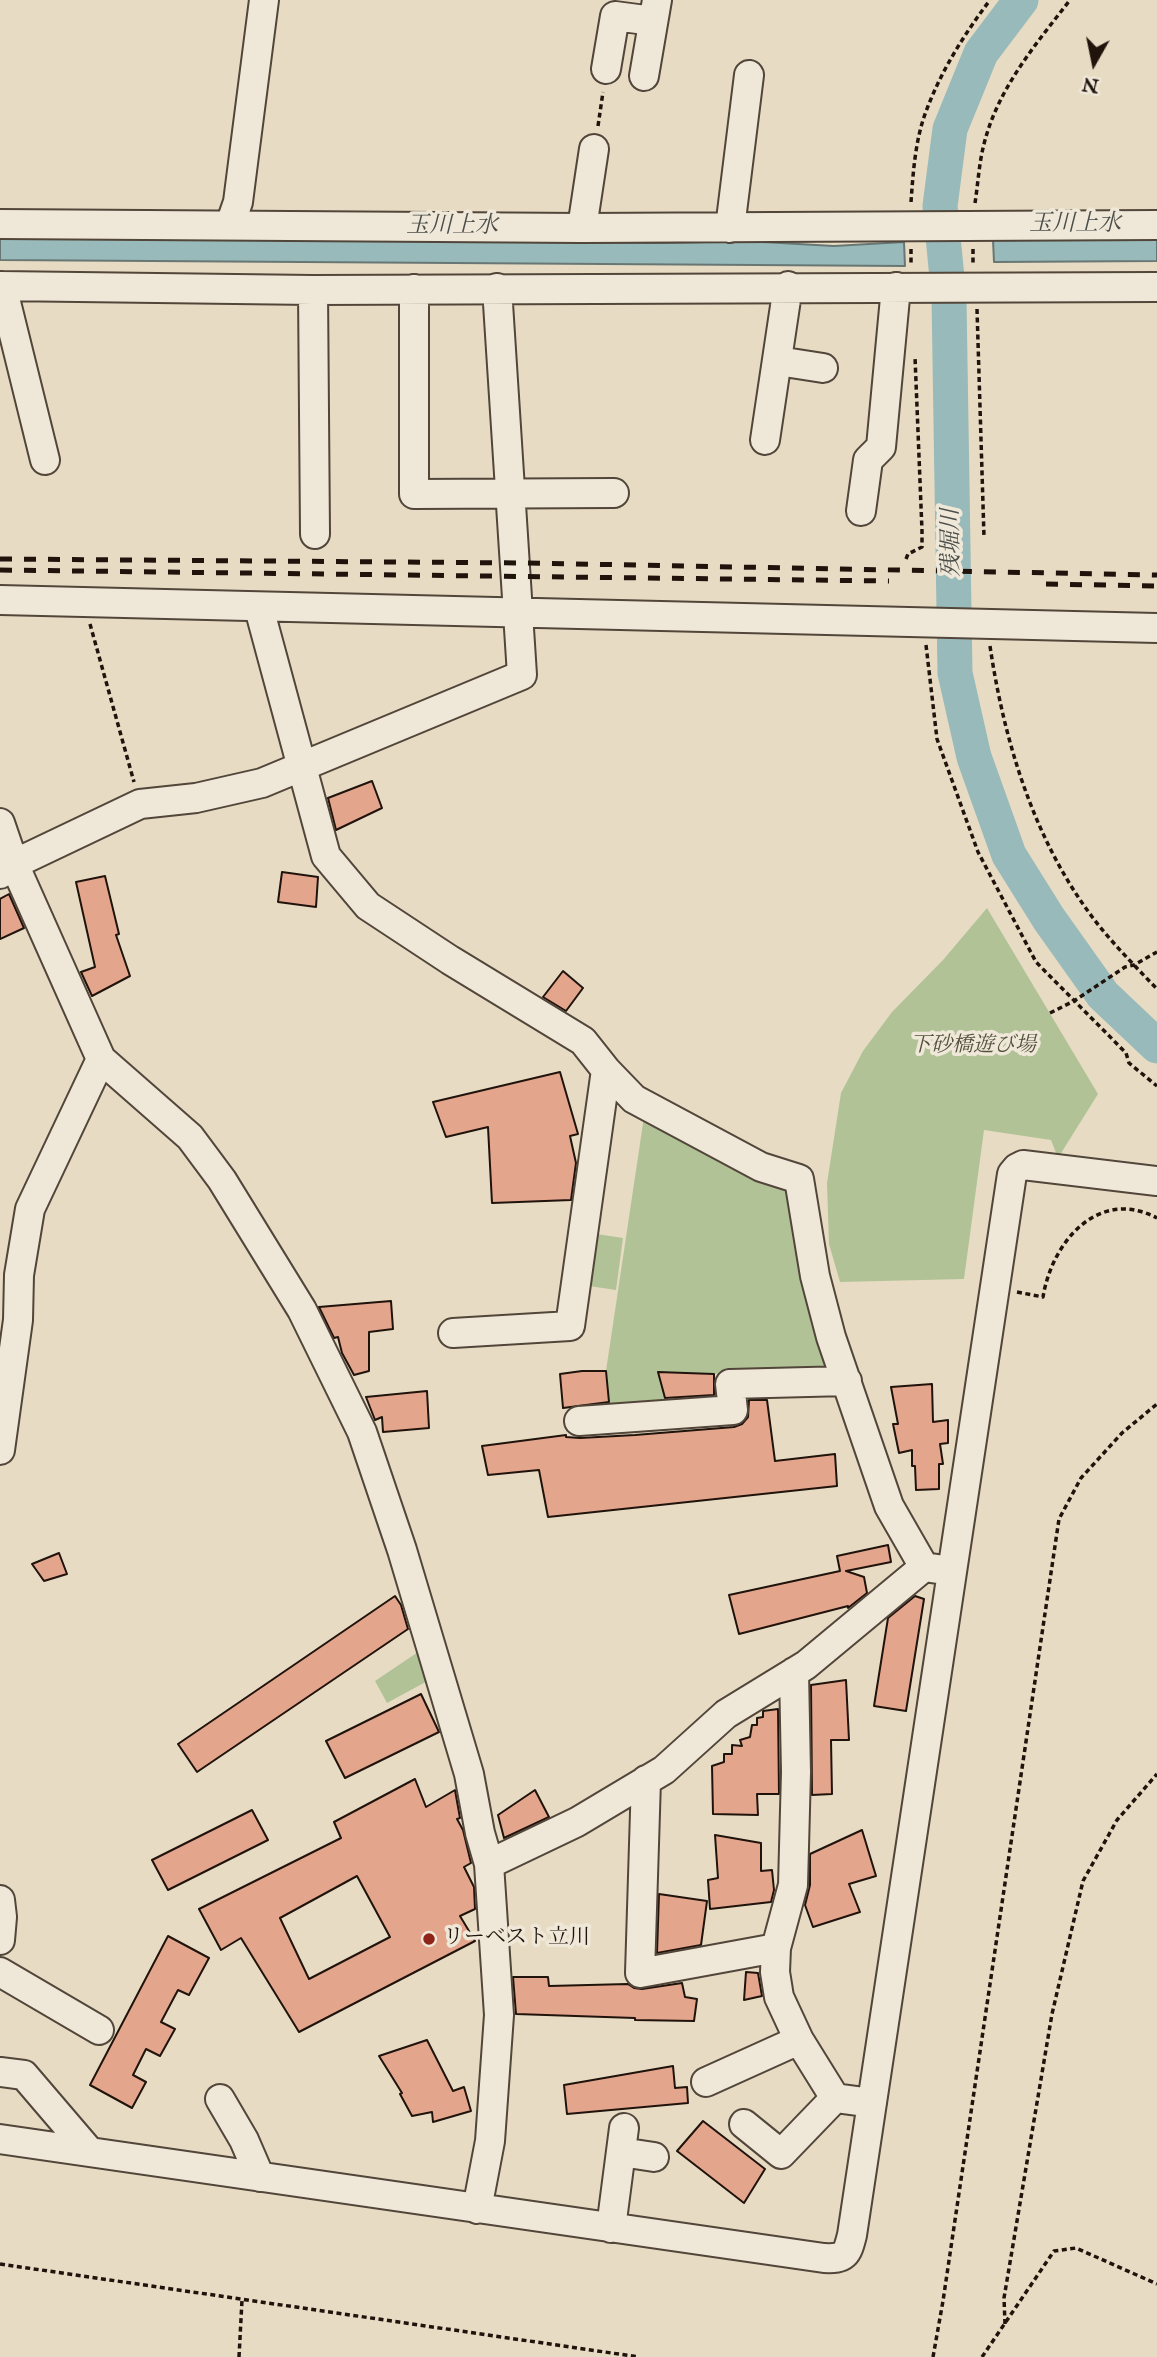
<!DOCTYPE html>
<meta charset="utf-8">
<style>
body{margin:0}
#map{position:relative;width:1157px;height:2357px;overflow:hidden;background:#e7dcc3;font-family:"IM FELL English",serif}
canvas{display:block}
.north{position:absolute;left:1059px;top:28px;width:70px;height:70px;-webkit-text-stroke:5px #efe8d8;paint-order:stroke;rotate:189deg;font-size:19px;font-weight:700;line-height:28px;text-align:center;color:#20130c}
.north::after{content:'';display:block;margin:auto;width:24px;height:32px;background:#20130c;clip-path:polygon(50% 0,100% 100%,50% 72%,0 100%)}
</style>
<div id="map">
<canvas width="1157" height="2357"></canvas>
<div class="north">N</div>
</div>
<script>
const context = document.querySelector('canvas').getContext('2d');
context.lineJoin = 'round';
function paint(path, color) { context.fillStyle = color; context.fill(path, 'evenodd'); }
function trace(path, color, width, dash) { context.strokeStyle = color; context.lineWidth = width; context.lineCap = dash ? 'butt' : 'round'; context.setLineDash(dash || []); context.stroke(path); }
function drawText(font, color, halo, rows, align = 'center') {
  context.font = font + ' "IM FELL English","Noto Serif JP",serif'; context.lineWidth = 7; context.setLineDash([]); context.textBaseline = 'middle'; context.strokeStyle = halo; context.fillStyle = color; for (const [text, x, y, turn = 0] of rows) {
    context.save(); context.translate(x, y); context.rotate((+turn || 0) * Math.PI / 180); context.textAlign = isNaN(turn) ? turn : align; if (halo) context.strokeText(text, 0, 0); context.fillText(text, 0, 0); context.restore();
  }
}
const green = new Path2D(`
 M 987,908 L 1098,1094 L 1058,1158 L 1051,1140 L 984,1130 L 964,1279 L 840,1282 L 829,1244 L 827,1183 L 841,1093 L 863,1051 L 892,1012 L 943,960 Z
 M 645,1110 L 794,1181 L 841,1367 L 714,1374 L 658,1373 L 667,1404 L 610,1409 L 606,1371 Z
 M 590,1233 L 623,1238 L 616,1290 L 582,1285 Z
 M 424,1648 L 433,1678 L 387,1703 L 375,1681 Z`);
const water = new Path2D(`
 M 0,238 L 663,243 L 745,241 L 834,246 L 904,242 L 905,266 L 0,260 Z
 M 1157,239 L 1157,261 L 994,262 L 993,240 Z`);
const river = new Path2D(`
 M 1021,0 L 981,53 L 950,129 L 940,206 L 949,298 L 955,673 L 974,757 L 1009,855 L 1049,919 L 1103,995 L 1157,1046`);
const building = new Path2D(`
 M 372,781 L 382,808 L 336,830 L 328,798 Z
 M 282,872 L 318,877 L 316,907 L 278,902 Z
 M 105,876 L 119,934 L 116,935 L 130,976 L 92,996 L 81,972 L 95,967 L 76,882 Z
 M 9,894 L 24,928 L 0,939 L 0,899 Z
 M 563,971 L 583,988 L 566,1011 L 543,997 Z
 M 560,1072 L 578,1134 L 570,1136 L 576,1163 L 571,1200 L 492,1203 L 488,1127 L 446,1137 L 433,1102 Z
 M 391,1301 L 393,1329 L 369,1332 L 369,1371 L 354,1375 L 342,1353 L 338,1337 L 334,1338 L 319,1307 Z
 M 582,1371 L 606,1371 L 609,1402 L 563,1408 L 560,1374 Z
 M 658,1372 L 714,1374 L 714,1395 L 665,1398 Z
 M 932,1384 L 933,1422 L 948,1420 L 948,1443 L 940,1444 L 943,1464 L 939,1464 L 939,1489 L 916,1490 L 915,1466 L 912,1466 L 912,1450 L 899,1453 L 893,1424 L 898,1424 L 891,1387 Z
 M 427,1391 L 429,1428 L 383,1432 L 382,1417 L 375,1420 L 366,1397 Z
 M 749,1400 L 767,1400 L 775,1461 L 835,1454 L 837,1486 L 548,1517 L 539,1470 L 488,1475 L 482,1446 L 566,1435 L 566,1437 L 580,1438 L 635,1435 L 734,1427 L 742,1424 L 748,1417 Z
 M 888,1545 L 891,1562 L 846,1571 L 864,1577 L 867,1593 L 848,1608 L 848,1606 L 739,1634 L 729,1595 L 840,1571 L 837,1556 Z
 M 59,1553 L 67,1574 L 44,1581 L 32,1564 Z
 M 395,1596 L 401,1605 L 408,1629 L 197,1772 L 178,1744 Z
 M 915,1596 L 924,1599 L 906,1711 L 874,1706 L 888,1618 Z
 M 846,1680 L 849,1740 L 831,1740 L 832,1794 L 812,1795 L 811,1685 Z
 M 421,1694 L 439,1732 L 345,1778 L 326,1741 Z
 M 778,1709 L 779,1794 L 757,1794 L 758,1815 L 713,1814 L 712,1766 L 724,1762 L 724,1754 L 732,1754 L 732,1745 L 742,1746 L 740,1740 L 750,1737 L 752,1725 L 757,1725 L 757,1718 L 763,1717 L 763,1711 Z
 M 415,1779 L 426,1807 L 455,1790 L 460,1818 L 457,1819 L 463,1830 L 471,1863 L 464,1867 L 474,1887 L 475,1909 L 460,1916 L 475,1941 L 299,2032 L 241,1938 L 221,1950 L 199,1909 L 341,1838 L 334,1822 ZM 357,1876 L 390,1937 L 309,1979 L 280,1918 Z
 M 535,1790 L 549,1817 L 504,1838 L 498,1815 Z
 M 252,1810 L 268,1840 L 168,1890 L 152,1860 Z
 M 862,1830 L 876,1876 L 849,1884 L 860,1912 L 813,1927 L 805,1905 L 810,1885 L 810,1854 Z
 M 715,1835 L 761,1843 L 761,1871 L 772,1870 L 774,1890 L 771,1902 L 710,1909 L 708,1880 L 718,1878 Z
 M 659,1894 L 707,1901 L 701,1945 L 657,1953 Z
 M 168,1936 L 209,1958 L 189,1995 L 178,1990 L 161,2022 L 175,2029 L 160,2056 L 146,2049 L 133,2075 L 146,2082 L 132,2108 L 90,2085 Z
 M 746,1972 L 758,1973 L 762,1996 L 744,2000 Z
 M 513,1977 L 548,1977 L 549,1986 L 628,1984 L 634,1988 L 642,1989 L 682,1983 L 685,1997 L 697,1999 L 694,2021 L 635,2020 L 635,2018 L 516,2014 Z
 M 427,2040 L 453,2091 L 464,2087 L 471,2111 L 433,2122 L 432,2112 L 412,2116 L 400,2094 L 402,2093 L 379,2056 Z
 M 673,2066 L 675,2088 L 687,2087 L 688,2103 L 567,2114 L 564,2085 Z
 M 703,2121 L 765,2169 L 744,2203 L 677,2151 Z`);
const path = new Path2D(`
 M 598,126 L 603,92
 M 911,202 C 913,174 915,144 924,117 C 939,74 963,36 990,0
 M 975,203 C 978,184 979,163 984,144 C 998,88 1036,44 1070,0
 M 911,249 L 911,265
 M 973,249 L 973,266
 M 977,309 L 984,537
 M 906,559 L 908,554 L 922,547 L 922,531 L 915,357
 M 90,624 L 134,782
 M 926,645 L 937,739 L 978,852 L 1036,962 L 1126,1053 L 1129,1063 L 1157,1086
 M 990,646 C 1004,741 1034,840 1093,918 C 1112,943 1135,966 1157,989
 M 1050,1013 L 1074,1001 L 1125,967 L 1134,965 L 1157,952
 M 1017,1292 L 1043,1297 C 1052,1242 1098,1187 1157,1218
 M 0,2264 L 639,2357
 M 1005,2324 L 1004,2298 L 1052,2014 L 1083,1881 L 1117,1820 L 1157,1774
 M 239,2357 L 242,2300
 M 933,2357 L 943,2301 L 1059,1519 L 1081,1478 L 1122,1433 L 1157,1404
 M 982,2357 L 1054,2251 L 1076,2248 L 1157,2284`);
const minor = new Path2D(`
 M 606,69 L 615,16 L 653,21
 M 644,76 L 657,0
 M 0,224 L 582,228 L 1157,225
 M 230,225 L 238,202 L 264,0
 M 582,228 L 594,149
 M 730,228 L 749,75
 M 0,286 L 313,290 L 1157,287
 M 2,286 L 45,460
 M 414,289 L 414,494 L 614,493
 M 313,290 L 315,534
 M 778,361 L 823,368
 M 765,440 L 788,286
 M 861,511 L 868,460 L 881,447 L 896,287
 M 0,600 L 1157,628
 M 259,608 L 326,856 L 368,906 L 450,960 L 583,1041 L 606,1070 L 634,1099 L 761,1167 L 799,1179 L 815,1276 L 831,1337 L 889,1506 L 924,1567 L 951,1571
 M 0,823 L 14,864 L 101,1059 L 190,1137 L 222,1180 L 302,1310 L 362,1432 L 402,1550 L 469,1774 L 480,1833 L 489,1864 L 499,2015 L 490,2141 L 477,2209
 M 0,874 L 14,864 L 140,804 L 196,798 L 262,783 L 522,675 L 497,288
 M 453,1333 L 570,1326 L 606,1070
 M 579,1421 L 733,1410 L 730,1384 L 847,1381
 M 0,1450 L 18,1320 L 19,1275 L 30,1209 L 101,1059
 M 794,1672 L 796,1772 L 793,1885 L 776,1948 L 775,1972 L 779,1997 L 799,2040 L 835,2098 L 872,2103
 M 646,1780 L 640,1973 L 776,1948
 M 489,1864 L 577,1822 L 664,1770 L 726,1714 L 806,1665 L 924,1567
 M 0,1900 L 2,1917 L 0,1940
 M 0,1972 L 99,2030
 M 0,2072 L 24,2075 L 89,2151
 M 706,2082 L 799,2040
 M 220,2099 L 244,2140 L 260,2177
 M 744,2124 L 781,2154 L 835,2098
 M 0,2139 L 824,2258 C 845,2259 847,2255 852,2235 L 1012,1174 L 1017,1168 L 1023,1165 L 1157,1181
 M 621,2152 L 654,2157
 M 611,2228 L 624,2128`);
const rail = new Path2D(`
 M 0,559 L 527,563 L 1157,575
 M 0,570 L 889,581
 M 1046,584 L 1157,586`);
const markers = [
 [429,1939,7,"#8f2418"]
];
const parkNames = [
 ["下砂橋遊び場",973,1047]
];
const poiNames = [
 ["リーベスト立川",443,1939]
];
const waterNames = [
 ["玉川上水",1075,225],
 ["玉川上水",452,227],
 ["残堀川",953,543,-91]
];
paint(green, '#b1c297');
paint(water, '#98baba');
trace(water, '#687774', 2);
trace(river, '#98baba', 35);
paint(building, '#e4a58d');
trace(building, '#20130c', 2);
trace(minor, '#52453a', 32);
trace(path, '#20130c', 3.5, [5, 3.5]);
trace(minor, '#efe8d8', 28);
trace(rail, '#20130c', 5, [12, 12]);
for (const [x, y, r, color] of markers) { const dot = new Path2D(); dot.arc(x, y, r, 0, 2 * Math.PI); context.fillStyle = color; context.fill(dot); trace(dot, '#efe8d8', 2.5); }
drawText('italic 21px', '#53503d', '#efe8d8', parkNames);
drawText('21px', '#20130c', '#efe8d8', poiNames, 'left');
drawText('italic 23px', '#4a4d49', '#efe8d8', waterNames);
</script>
